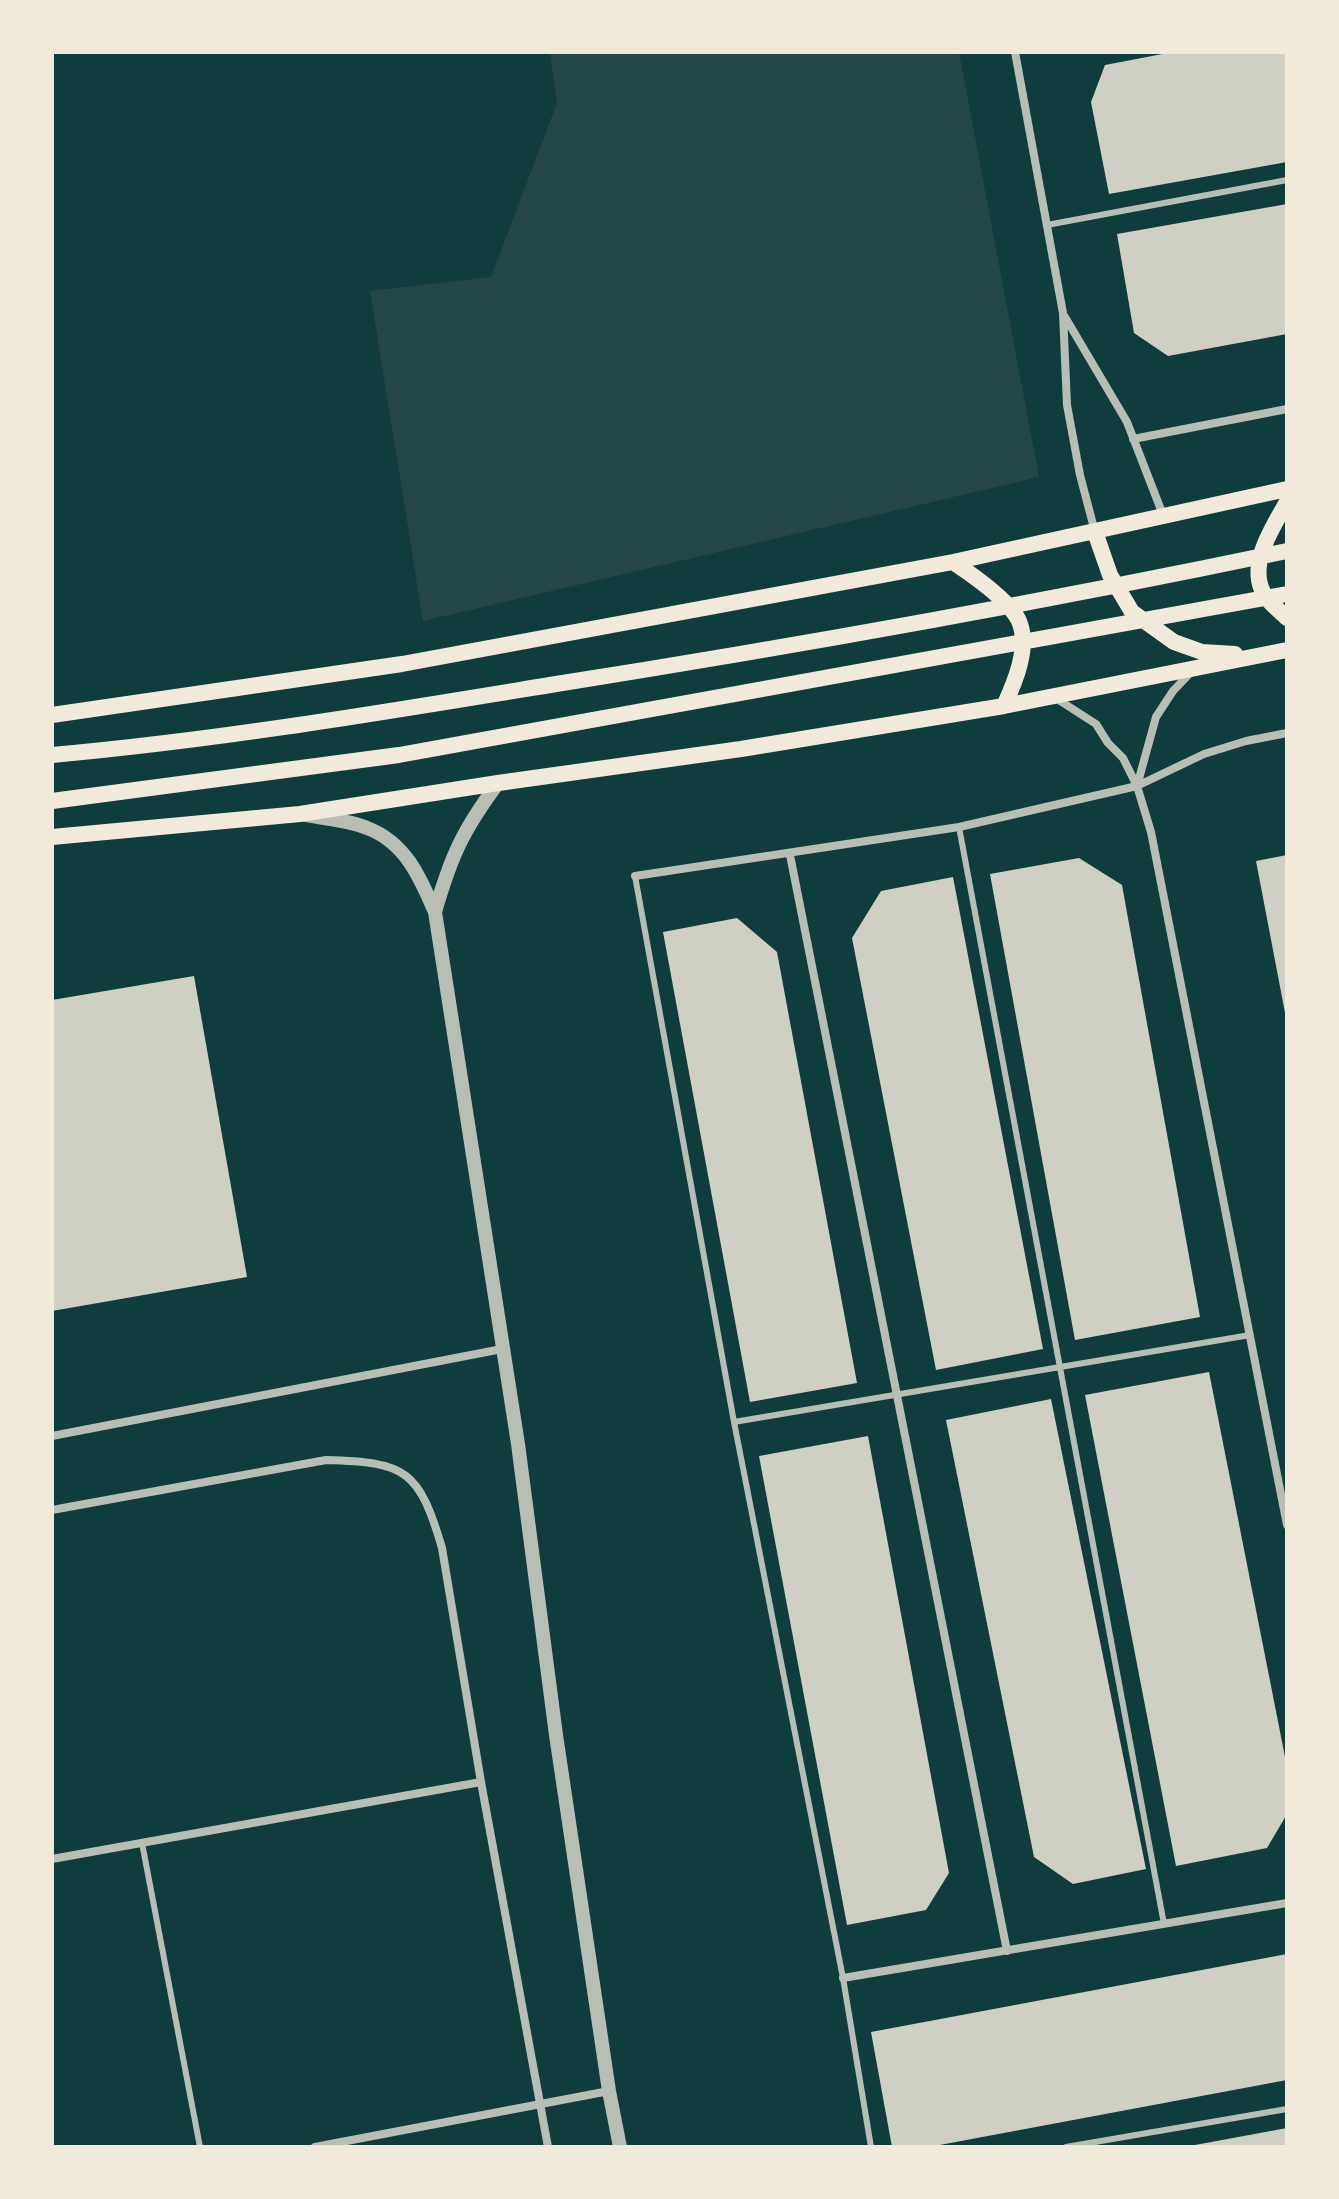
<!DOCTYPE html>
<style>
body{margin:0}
#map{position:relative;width:1339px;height:2199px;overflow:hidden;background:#0f3d3e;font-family:"Asap Condensed",sans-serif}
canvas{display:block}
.frame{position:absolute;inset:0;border:54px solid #f1e9da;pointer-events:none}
</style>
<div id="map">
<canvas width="1339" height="2199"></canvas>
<div class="frame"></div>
</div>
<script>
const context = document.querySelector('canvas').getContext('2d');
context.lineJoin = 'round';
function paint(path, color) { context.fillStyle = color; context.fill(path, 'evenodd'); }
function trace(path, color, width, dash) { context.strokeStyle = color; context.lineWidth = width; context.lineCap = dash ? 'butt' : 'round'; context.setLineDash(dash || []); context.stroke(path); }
const green = new Path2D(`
 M 550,52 L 959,52 L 1039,477 L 423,621 L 370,291 L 491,277 L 557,103 Z`);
const building = new Path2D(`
 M 1173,52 L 1287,52 L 1287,162 L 1109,194 L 1091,102 L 1105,65 Z
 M 1287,204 L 1287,334 L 1168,356 L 1134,333 L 1117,234 Z
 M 1287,855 L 1287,1018 L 1286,1018 L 1256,861 Z
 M 1079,858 L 1122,885 L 1200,1317 L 1075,1340 L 990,874 Z
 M 953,877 L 1043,1349 L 936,1370 L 852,938 L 881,891 Z
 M 737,918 L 777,952 L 857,1383 L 750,1402 L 663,932 Z
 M 194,976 L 247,1277 L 52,1311 L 52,1000 Z
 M 1209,1372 L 1287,1767 L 1287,1814 L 1267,1848 L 1176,1866 L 1085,1395 Z
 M 1051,1399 L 1146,1869 L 1073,1884 L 1034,1857 L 946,1420 Z
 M 868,1436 L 949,1873 L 926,1910 L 847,1925 L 759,1456 Z
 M 1287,1954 L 1287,2080 L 929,2147 L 892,2147 L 871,2032 Z
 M 1287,2128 L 1287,2147 L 1195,2147 L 1195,2145 Z`);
const service = new Path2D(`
 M 1047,225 L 1287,180
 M 959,827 L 1164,1924
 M 635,876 L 734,1422
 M 142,1843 L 200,2147
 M 871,2147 L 843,1978 L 734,1422 L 1250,1335
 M 1066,2147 L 1287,2109`);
const minor = new Path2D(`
 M 1015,52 L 1063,313 L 1067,405 L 1080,475 L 1095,532
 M 1065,317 L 1127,422 L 1163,515
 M 1133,439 L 1287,409
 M 1054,697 L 1096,724 L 1108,743 L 1123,758 L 1137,786 L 1151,832 L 1287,1525
 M 1137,786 L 1156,717 L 1173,691 L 1192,671
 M 790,855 L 1007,1951
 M 635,876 L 959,827 L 1137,786 L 1204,754 L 1246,741 L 1287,733
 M 52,1436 L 502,1349
 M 52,1510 L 326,1460 C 406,1462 419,1470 442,1548 L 481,1782 L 548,2147
 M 52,1859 L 481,1782
 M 843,1978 L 1287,1903
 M 315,2147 L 609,2091`);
const tertiary = new Path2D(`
 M 306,815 C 325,819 349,820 367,828 C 405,842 420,877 435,912 L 518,1444 L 556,1735 L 609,2091 L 620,2147
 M 435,912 C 451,856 463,830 498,783`);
const secondary = new Path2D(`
 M 1287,502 C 1273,527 1247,565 1264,594 C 1269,603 1280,611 1287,618
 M 1095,532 L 1110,575 L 1132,612 L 1174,642 L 1202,652 L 1235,654
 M 953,562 C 971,574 1010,601 1019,621 C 1030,647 1015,682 1004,706
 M 52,715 L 402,664 L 953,562 L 1287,489
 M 52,755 C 219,740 385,712 550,685 C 797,646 1043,602 1287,551
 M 52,801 L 399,755 L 1287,594
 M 52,837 L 300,814 L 498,783 L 741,749 L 1004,706 L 1287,650`);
paint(green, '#244646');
paint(building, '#cfcfc3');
trace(service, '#b8beb3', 6);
trace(minor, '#b8beb3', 8);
trace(tertiary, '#b8beb3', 14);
trace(secondary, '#f1e9da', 16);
</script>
